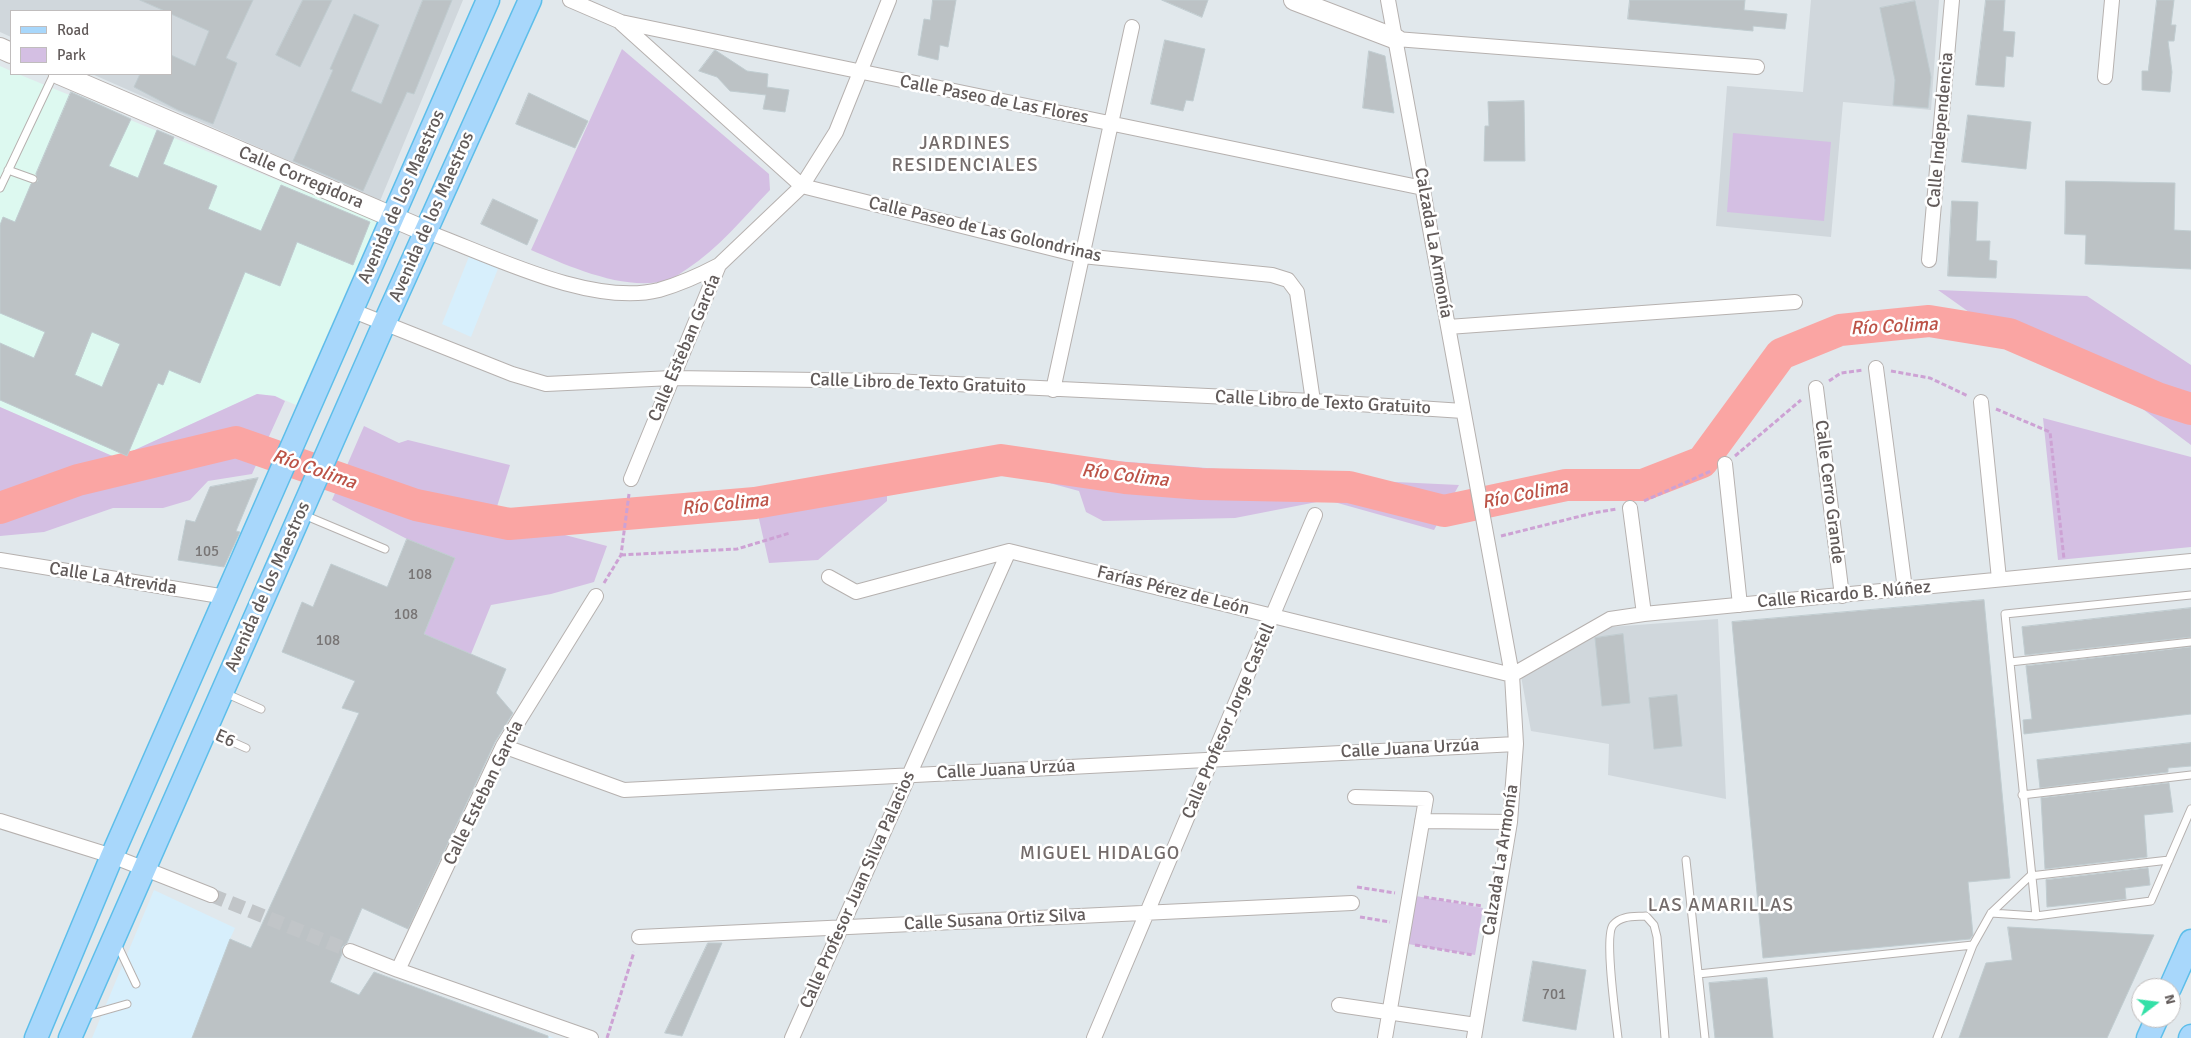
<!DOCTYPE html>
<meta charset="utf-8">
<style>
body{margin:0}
#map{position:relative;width:2191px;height:1038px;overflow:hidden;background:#e1e8ec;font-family:Signika,sans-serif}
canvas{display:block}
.legend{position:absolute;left:10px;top:10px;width:162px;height:65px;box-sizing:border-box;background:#fff;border:1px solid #c0bdbd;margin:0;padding:6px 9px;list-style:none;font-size:15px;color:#625b5a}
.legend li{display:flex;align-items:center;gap:10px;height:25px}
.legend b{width:25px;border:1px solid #c0bdbd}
.north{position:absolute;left:2131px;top:978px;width:50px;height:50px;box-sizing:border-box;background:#fff;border:1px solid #c0bdbd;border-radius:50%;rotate:75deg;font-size:14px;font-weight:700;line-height:20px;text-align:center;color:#625b5a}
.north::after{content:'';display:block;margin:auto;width:18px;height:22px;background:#33e0a7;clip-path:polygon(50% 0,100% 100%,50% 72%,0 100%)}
</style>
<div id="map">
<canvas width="2191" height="1038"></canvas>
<ul class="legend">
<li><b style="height:6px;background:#a8d7fb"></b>Road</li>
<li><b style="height:14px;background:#d4bfe3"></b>Park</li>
</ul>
<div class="north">N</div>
</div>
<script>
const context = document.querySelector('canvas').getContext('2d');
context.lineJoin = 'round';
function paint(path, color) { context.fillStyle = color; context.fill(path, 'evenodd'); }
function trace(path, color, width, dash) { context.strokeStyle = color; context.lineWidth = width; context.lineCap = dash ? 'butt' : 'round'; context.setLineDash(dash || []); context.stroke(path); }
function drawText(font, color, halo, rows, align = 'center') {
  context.font = font + ' Signika,sans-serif'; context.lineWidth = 5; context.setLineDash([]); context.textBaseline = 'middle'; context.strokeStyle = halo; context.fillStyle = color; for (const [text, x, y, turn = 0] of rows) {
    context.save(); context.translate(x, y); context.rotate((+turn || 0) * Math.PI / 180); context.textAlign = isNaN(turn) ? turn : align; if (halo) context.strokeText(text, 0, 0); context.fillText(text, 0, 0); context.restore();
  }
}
const commercial = new Path2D(`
 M 470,254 L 499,266 L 471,337 L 442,324 Z
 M 286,872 L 362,908 L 330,982 L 359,995 L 374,972 L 554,1038 L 92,1038 L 154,890 L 235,928 L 230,939 L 251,948 Z`);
const education = new Path2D(`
 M 0,0 L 463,0 L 380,201 L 92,74 L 171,74 L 171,11 L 11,11 L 11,37 L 0,32 Z
 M 1811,0 L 1939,0 L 1931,110 L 1843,102 L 1831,237 L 1716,226 L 1727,86 L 1803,92 Z
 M 1718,619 L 1726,799 L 1608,775 L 1609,744 L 1531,731 L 1521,676 L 1610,627 Z`);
const medical = new Path2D(`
 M 0,66 L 11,71 L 11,74 L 18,74 L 377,221 L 296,405 L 275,396 L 257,394 L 117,458 L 0,407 Z`);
const green = new Path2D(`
 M 622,49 L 769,174 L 770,190 C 743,218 719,248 687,269 C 682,272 676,277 670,279 C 630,294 568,266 531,250 Z
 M 1733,133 L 1831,142 L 1824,221 L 1727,212 Z
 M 1938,290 L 2087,296 L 2191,365 L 2191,445 L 2132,401 L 2021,349 Z
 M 257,394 L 275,396 L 285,401 L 252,474 L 208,481 L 190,500 L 163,508 L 113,508 L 44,532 L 0,536 L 0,407 L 117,458 Z
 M 2043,418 L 2191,457 L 2191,547 L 2058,560 Z
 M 364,426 L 399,443 L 408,440 L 510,465 L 490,529 L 565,535 L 607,546 L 594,582 L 551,594 L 491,605 L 471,654 L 424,634 L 455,558 L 407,539 L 332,500 Z
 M 1025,454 L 1375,481 L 1459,485 L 1434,530 L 1327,500 L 1235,518 L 1103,521 L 1086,512 L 1079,491 L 1031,478 Z
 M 887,465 L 887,501 L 818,560 L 769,563 L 754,497 L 761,487 Z
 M 1416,896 L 1483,908 L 1475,955 L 1408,944 Z`);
const river = new Path2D(`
 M 0,508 L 78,480 L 236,442 L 416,505 L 509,524 L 755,503 L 1001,460 L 1125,478 L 1201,484 L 1349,487 L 1444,511 L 1566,485 L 1643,485 L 1702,462 L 1781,354 L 1840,330 L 1929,321 L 2009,334 L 2157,398 L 2191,409`);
const building = new Path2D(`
 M 140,0 L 253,0 L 226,58 L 237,63 L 213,124 L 178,110 L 134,87 L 140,74 L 171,74 L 171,55 L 195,66 L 209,31 L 171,14 L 171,11 L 165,11 Z
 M 303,0 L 332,0 L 300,67 L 276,55 Z
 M 423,0 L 452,0 L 414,94 L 407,92 L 363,191 L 293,161 L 333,70 L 330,69 L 354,14 L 379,25 L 351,91 L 381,104 Z
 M 933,0 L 956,0 L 948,47 L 940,45 L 938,60 L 918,55 L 924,19 L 930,20 Z
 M 1162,0 L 1208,0 L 1202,17 Z
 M 1630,0 L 1745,0 L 1744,10 L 1787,14 L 1785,29 L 1753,26 L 1753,31 L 1628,19 Z
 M 1986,0 L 2005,0 L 2003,31 L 2015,32 L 2013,57 L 2006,56 L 2004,87 L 1976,85 Z
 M 2157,0 L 2174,0 L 2171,25 L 2176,25 L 2174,41 L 2168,41 L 2172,72 L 2170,92 L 2142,90 L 2142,71 L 2148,71 Z
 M 1915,1 L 1931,77 L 1928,108 L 1893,105 L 1895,80 L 1880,8 Z
 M 1165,40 L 1205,49 L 1193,101 L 1186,100 L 1183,111 L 1151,104 Z
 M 715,50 L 747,71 L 768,74 L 767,87 L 789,90 L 785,112 L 763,109 L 766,95 L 730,91 L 717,77 L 699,71 Z
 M 1369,51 L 1385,56 L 1394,113 L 1363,108 Z
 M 71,92 L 131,119 L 109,166 L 138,178 L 157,130 L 174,137 L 163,164 L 217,186 L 208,209 L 261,231 L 281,185 L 370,222 L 353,265 L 297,242 L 280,286 L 245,272 L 200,383 L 169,370 L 163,385 L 158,383 L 127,456 L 0,400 L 0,343 L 34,358 L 45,332 L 0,313 L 0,225 L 3,217 L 15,222 L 31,184 L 38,181 L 36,174 ZM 92,332 L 120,344 L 102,387 L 75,375 Z
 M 529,93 L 588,121 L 575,148 L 516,124 Z
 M 1524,101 L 1525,161 L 1484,161 L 1485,126 L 1489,126 L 1488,102 Z
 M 1968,115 L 2031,122 L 2026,169 L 1962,162 Z
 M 2066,181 L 2175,183 L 2174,230 L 2191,231 L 2191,269 L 2085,264 L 2086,235 L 2065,234 Z
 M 493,199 L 538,220 L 527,245 L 481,224 Z
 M 1952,201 L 1978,202 L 1976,241 L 1990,241 L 1989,260 L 1997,261 L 1996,278 L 1948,276 Z
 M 258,478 L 236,531 L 240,532 L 224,567 L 178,560 L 186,520 L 195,522 L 210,487 Z
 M 407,539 L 455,558 L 424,634 L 506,669 L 496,693 L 513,713 L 495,742 L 408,929 L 362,908 L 347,943 L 342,947 L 342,954 L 330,982 L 359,995 L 374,972 L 548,1036 L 548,1038 L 192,1038 L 230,939 L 251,948 L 359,713 L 342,708 L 355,681 L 282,652 L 302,602 L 313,607 L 331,564 L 387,587 Z
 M 1984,600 L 2010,878 L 1968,882 L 1973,935 L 1970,939 L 1763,958 L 1732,622 Z
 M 2191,608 L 2191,637 L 2025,655 L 2022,627 Z
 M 1623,634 L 1630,703 L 1602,706 L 1595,638 Z
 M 2191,647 L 2191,714 L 2024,734 L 2023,720 L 2032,719 L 2026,666 Z
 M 1677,695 L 1682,746 L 1654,749 L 1649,698 Z
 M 2191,743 L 2191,766 L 2168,768 L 2168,772 L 2040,788 L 2037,760 Z
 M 2169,783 L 2173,812 L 2144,815 L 2147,857 L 2045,869 L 2041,798 Z
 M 2148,868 L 2150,885 L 2125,888 L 2126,899 L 2047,907 L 2046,880 Z
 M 2008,927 L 2154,935 L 2107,1038 L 1959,1038 L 1986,963 L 2012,960 Z
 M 708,943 L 722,943 L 682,1036 L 665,1033 Z
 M 1533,961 L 1586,970 L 1576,1030 L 1523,1021 Z
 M 1767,978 L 1773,1038 L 1715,1038 L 1709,983 Z`);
const streetTunnel = new Path2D(`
 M 211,895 L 350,951`);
const path = new Path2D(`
 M 1891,371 L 1930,378 L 1968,396
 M 1829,381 L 1841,373 L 1863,370
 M 1996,409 L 2050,432 L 2064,559
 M 1735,456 L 1801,400
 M 1644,501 L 1711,471
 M 1501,536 L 1593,513 L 1617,509
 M 621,555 L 737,549 L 790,533
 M 604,583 L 621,555 L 629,494
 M 1357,887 L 1395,893
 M 1424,897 L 1482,906
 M 1360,917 L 1390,922
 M 1415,945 L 1473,955
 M 607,1038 L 634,952`);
const lane = new Path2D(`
 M 8,170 L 33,179
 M 0,188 L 54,74
 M 304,515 L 385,549
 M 2010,662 L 2191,642
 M 225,693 L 261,709
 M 208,731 L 246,748
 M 2022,795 L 2191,775
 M 1686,860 L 1705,1038
 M 1991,913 L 2036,916 L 2151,901 L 2191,809
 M 2036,916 L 2005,614 L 2191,595
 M 117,944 L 136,984
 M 1698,974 L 1973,945
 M 85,1016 L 127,1004
 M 1618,1038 C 1616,1020 1604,936 1613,925 C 1621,915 1635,917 1646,916 L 1654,925 L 1657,937 L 1665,1038
 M 1937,1038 L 1973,945 L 1991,913 L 2030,876 L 2169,860`);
const street = new Path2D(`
 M 570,0 L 621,22 L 1423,188
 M 1388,0 L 1512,675 L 1516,744 L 1510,822 L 1474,1038
 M 621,23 L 802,186 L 1082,256 L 1272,275 L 1288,280 L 1297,292 L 1313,401
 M 1396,39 L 1757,67
 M 2105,77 L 2112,0
 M 425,231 C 490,255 591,307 659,290 C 680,284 700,275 719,265
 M 1929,260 L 1952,0
 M 351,310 L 512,374 L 546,384 L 672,378 L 892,381 L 1313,401 L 1463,411
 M 1448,327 L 1795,302
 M 1876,368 L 1905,589
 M 1816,388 L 1842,596
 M 1053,390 L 1132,27
 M 1981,402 L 1999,579
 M 1725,464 L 1740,605
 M 631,479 L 719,265 L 802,186 L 836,132 L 889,0
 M 1630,508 L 1644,614
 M 0,560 L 226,597
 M 829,577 L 856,592 L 1009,551 L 1512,675 L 1610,619 L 1644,614 L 2191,561
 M 503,746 L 624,790 L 1516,744
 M 1355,797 L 1426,799 L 1385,1038
 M 0,821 L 112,856 L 211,895
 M 1422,821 L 1510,822
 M 639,937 L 1352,903
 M 350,951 L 398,970 L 591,1038
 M 398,970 L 503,746 L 596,596
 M 1339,1005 L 1476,1025
 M 792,1038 L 1009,551
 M 1094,1038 L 1315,515`);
const secondary = new Path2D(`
 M 1294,0 L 1396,39
 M 0,48 L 11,53
 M 59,74 L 425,231`);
const primary = new Path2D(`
 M 2170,988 L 2191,941
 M 36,1038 L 112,856 L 488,0
 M 70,1038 L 384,324 L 530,0
 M 2148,1038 L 2157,1018
 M 2190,1038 L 2191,1036`);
const numberNames = [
 ["105",207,552],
 ["108",420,575],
 ["108",406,615],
 ["108",328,641],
 ["701",1554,995]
];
const streetNames = [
 ["Calle Paseo de Las Flores",994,100,11],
 ["Calle Independencia",1941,130,-85],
 ["Calle Corregidora",301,178,23],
 ["Avenida de Los Maestros",402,197,-66],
 ["Avenida de los Maestros",432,217,-66],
 ["Calle Paseo de Las Golondrinas",985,230,13],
 ["Calzada La Armonía",1433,243,80],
 ["Calle Esteban García",685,348,-67],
 ["Calle Libro de Texto Gratuito",918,384,2],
 ["Calle Libro de Texto Gratuito",1323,403,3],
 ["Calle Cerro Grande",1829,492,83],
 ["Calle La Atrevida",113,579,9],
 ["Avenida de los Maestros",268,587,-66],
 ["Farías Pérez de León",1173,591,14],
 ["Calle Ricardo B. Núñez",1844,595,-5],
 ["Calle Profesor Jorge Castell",1229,721,-67],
 ["E6",225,739,24],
 ["Calle Juana Urzúa",1410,749,-3],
 ["Calle Juana Urzúa",1006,770,-3],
 ["Calle Esteban García",484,793,-64],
 ["Calzada La Armonía",1501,860,-81],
 ["Calle Profesor Juan Silva Palacios",858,890,-66],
 ["Calle Susana Ortiz Silva",995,920,-3]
];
const neighbourhoodNames = [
 ["JARDINES",965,144],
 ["RESIDENCIALES",965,166],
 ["MIGUEL HIDALGO",1100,854],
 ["LAS AMARILLAS",1721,906]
];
const waterNames = [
 ["Río Colima",1894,327,-3],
 ["Río Colima",314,470,19],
 ["Río Colima",1125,476,7],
 ["Río Colima",1525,495,-11],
 ["Río Colima",725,505,-6]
];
paint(commercial, '#d7effc');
paint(education, '#d0d7dc');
paint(medical, '#ddf9f0');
paint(green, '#d4bfe3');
trace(river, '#faa5a3', 32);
paint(building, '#bcc2c5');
trace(building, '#c0ccd0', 1);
trace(streetTunnel, '#c1c5c8', 14, [14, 7]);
trace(lane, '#b6b1af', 9);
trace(street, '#b6b1af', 16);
trace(secondary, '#b6b0ae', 22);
trace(primary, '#5dbeea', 25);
trace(path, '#cda2d4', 3, [5, 2.5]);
trace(lane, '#fff', 7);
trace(street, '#fff', 14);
trace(secondary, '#fff', 20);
trace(primary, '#a8d7fb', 22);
drawText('15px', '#787575', null, numberNames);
drawText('18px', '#625b5a', '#fff', streetNames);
context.letterSpacing = '1px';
drawText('19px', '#746c6b', '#fff', neighbourhoodNames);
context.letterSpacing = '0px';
drawText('italic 19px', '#bc5347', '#fff', waterNames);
</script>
